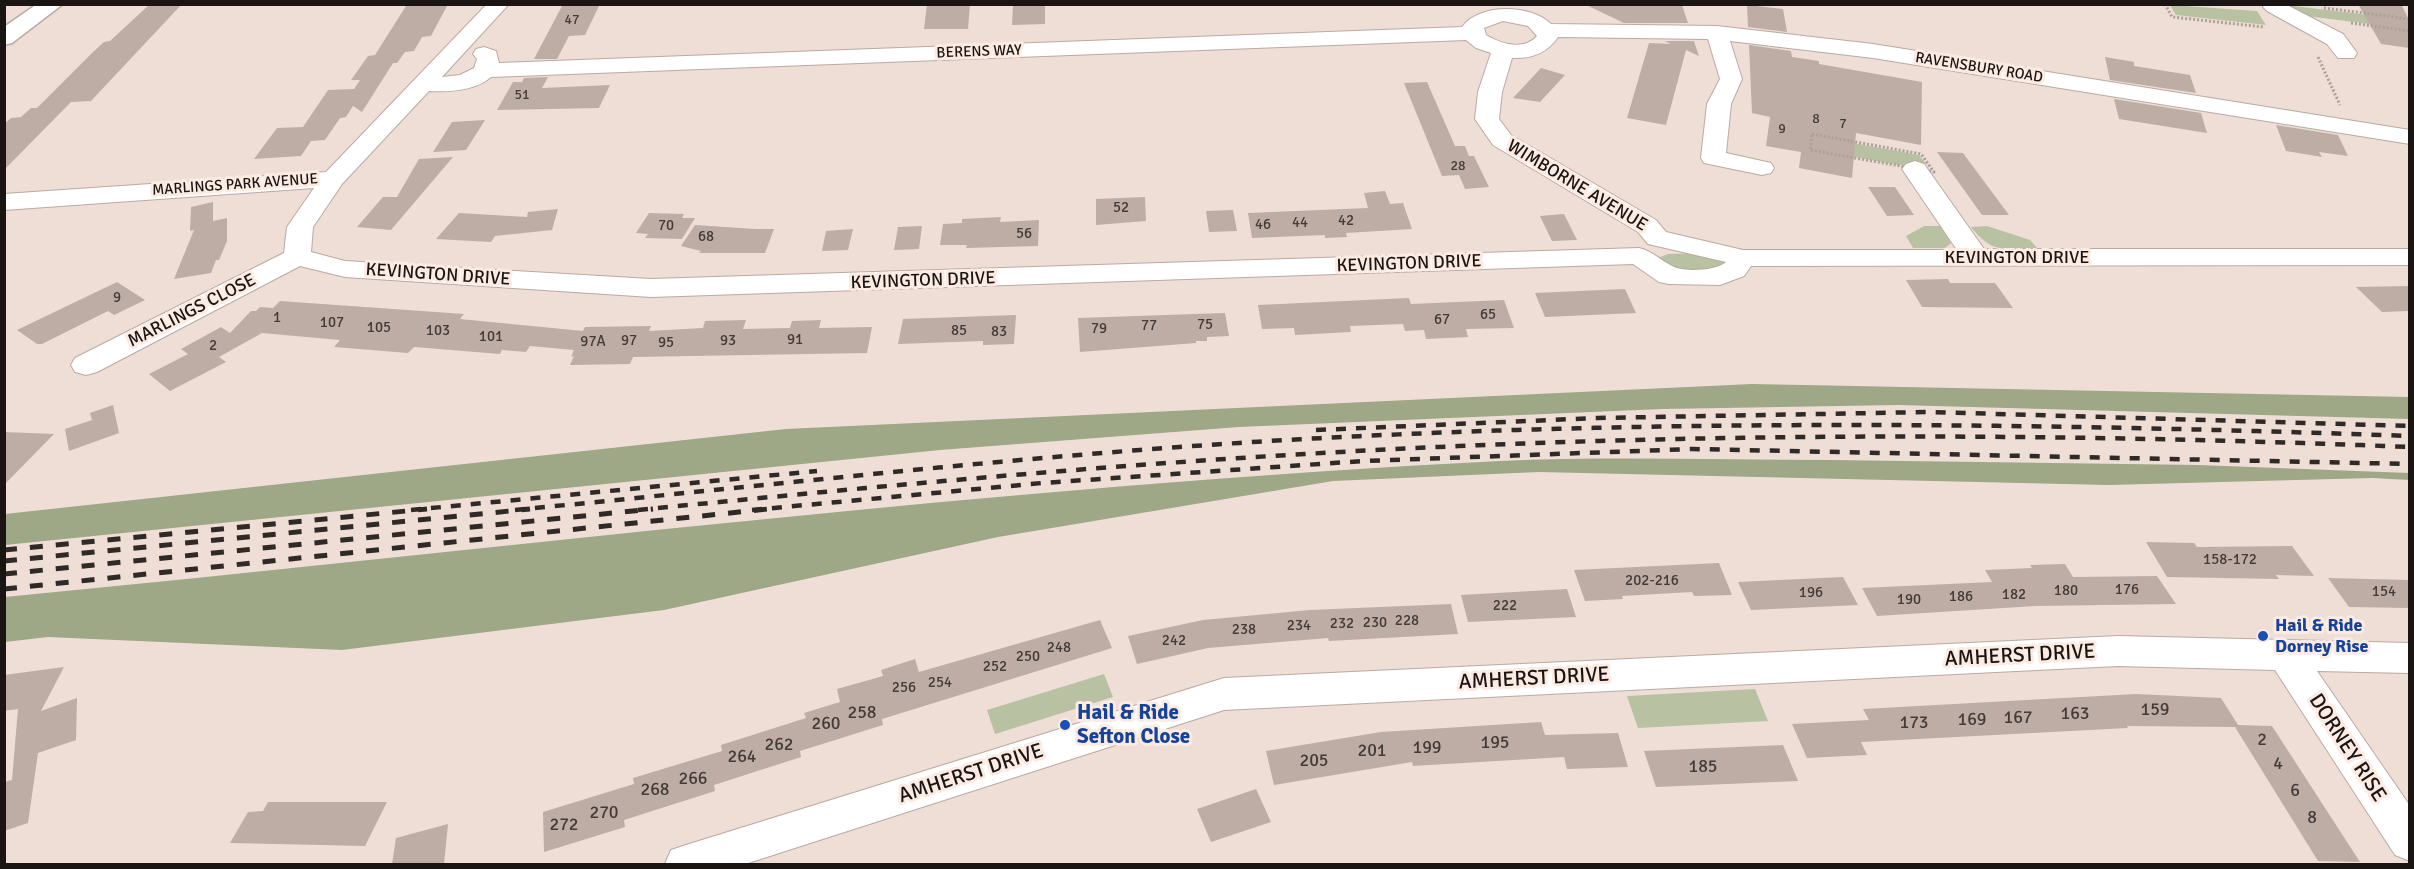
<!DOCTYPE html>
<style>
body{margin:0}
#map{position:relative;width:2414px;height:869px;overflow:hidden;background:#eeded6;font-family:Signika,sans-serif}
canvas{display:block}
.frame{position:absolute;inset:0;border:6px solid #1a1512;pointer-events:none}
</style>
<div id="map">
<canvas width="2414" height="869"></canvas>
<div class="frame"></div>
</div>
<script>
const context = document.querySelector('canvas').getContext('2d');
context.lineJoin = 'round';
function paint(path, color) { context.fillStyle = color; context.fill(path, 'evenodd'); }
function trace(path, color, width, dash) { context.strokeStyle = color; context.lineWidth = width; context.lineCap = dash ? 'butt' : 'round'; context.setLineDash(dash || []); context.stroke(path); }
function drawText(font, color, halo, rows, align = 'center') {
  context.font = font + ' Signika,sans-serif'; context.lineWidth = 6; context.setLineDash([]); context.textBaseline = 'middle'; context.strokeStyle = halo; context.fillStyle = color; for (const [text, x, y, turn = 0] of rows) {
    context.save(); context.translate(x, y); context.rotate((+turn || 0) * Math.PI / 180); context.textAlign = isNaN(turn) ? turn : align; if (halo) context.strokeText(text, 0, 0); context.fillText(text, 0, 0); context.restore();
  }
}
const green = new Path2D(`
 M 2170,5 L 2257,11 L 2266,25 L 2176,15 Z
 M 2286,5 L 2409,20 L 2409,29 L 2291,14 Z
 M 1814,136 L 1919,155 L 1926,164 L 1898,165 L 1813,149 Z
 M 1924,226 L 1940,226 L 1951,243 L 1945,248 L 1913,248 L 1906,236 Z
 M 1987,226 L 2030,240 L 2037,248 C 2004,248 1993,255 1971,227 Z
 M 1706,253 L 1721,257 L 1725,266 L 1715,271 L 1676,271 L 1658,258 L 1668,254 Z
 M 1104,674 L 1113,697 L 995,734 L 987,710 Z
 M 1755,689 L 1768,721 L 1638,728 L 1627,696 Z`);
const forest = new Path2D(`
 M 1752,384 L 2409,397 L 2409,419 L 1898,405 L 1662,409 L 1239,427 L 940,450 L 5,545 L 5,514 L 786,429 Z
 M 1832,460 L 2198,465 L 2409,473 L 2410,480 L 2372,478 L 2109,485 L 1539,472 L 1333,481 L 998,537 L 664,610 L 342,650 L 48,637 L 5,642 L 5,597 C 503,549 1000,486 1500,461 C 1610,456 1722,460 1832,460 Z`);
const building = new Path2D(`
 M 150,4 L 182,4 L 91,101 L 71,102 L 4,170 L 4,124 L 11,118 L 21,117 L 31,108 L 37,108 L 92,53 L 104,42 L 110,41 Z
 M 448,4 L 431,36 L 422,37 L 414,51 L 405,52 L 397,63 L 393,63 L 362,112 L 353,106 L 346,117 L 340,118 L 325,140 L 311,141 L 301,156 L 254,159 L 277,128 L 303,127 L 328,90 L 354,89 L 360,80 L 351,80 L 368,56 L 375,55 L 406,6 Z
 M 563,4 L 600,4 L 585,35 L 569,36 L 557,59 L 534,59 Z
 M 927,4 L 970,4 L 968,29 L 924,29 Z
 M 1045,4 L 1045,24 L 1012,25 L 1013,5 Z
 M 1584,4 L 1682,5 L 1688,23 L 1624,23 Z
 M 2358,4 L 2401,4 L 2409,20 L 2409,48 L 2381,44 Z
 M 1747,5 L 1783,9 L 1787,32 L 1748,27 Z
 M 1665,41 L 1694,41 L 1699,56 L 1686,50 L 1666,125 L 1627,118 L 1649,43 L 1671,44 Z
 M 1749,45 L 1791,51 L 1792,57 L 1819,61 L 1819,64 L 1922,82 L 1921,145 L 1856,133 L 1852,178 L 1799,168 L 1801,152 L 1766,146 L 1770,117 L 1752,113 Z
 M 2105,57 L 2134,62 L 2134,66 L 2190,75 L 2196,93 L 2110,80 Z
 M 1541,68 L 1565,75 L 1540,102 L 1513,98 Z
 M 548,77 L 542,88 L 610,85 L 599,108 L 497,110 L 513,82 L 522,82 L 524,78 Z
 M 1427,82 L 1455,146 L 1465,146 L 1469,156 L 1474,156 L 1489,187 L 1465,189 L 1459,175 L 1442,176 L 1404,83 Z
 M 2114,99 L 2201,113 L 2207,133 L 2119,119 Z
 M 485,120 L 466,150 L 433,152 L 452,122 Z
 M 2276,125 L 2338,135 L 2348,156 L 2319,152 L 2322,157 L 2286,151 Z
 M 1937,152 L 1963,153 L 2009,215 L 1982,215 Z
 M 453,157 L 391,230 L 357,227 L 383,197 L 397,197 L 419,159 Z
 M 1868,187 L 1895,187 L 1914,215 L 1887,216 Z
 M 1385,191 L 1390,204 L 1403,203 L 1412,229 L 1346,233 L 1347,237 L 1325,238 L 1325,235 L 1252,238 L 1248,213 L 1368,208 L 1364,193 Z
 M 1145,197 L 1146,221 L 1096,225 L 1096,199 Z
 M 213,202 L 213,221 L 227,218 L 227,241 L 219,260 L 216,260 L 211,273 L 174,279 L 194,230 L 190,231 L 191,207 Z
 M 558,209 L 552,230 L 495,236 L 491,242 L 436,239 L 459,213 L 527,217 L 528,212 Z
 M 1233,210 L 1237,231 L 1209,232 L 1206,211 Z
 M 649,213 L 684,214 L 682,218 L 695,218 L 682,239 L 645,238 L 648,234 L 636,233 Z
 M 1564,214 L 1577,240 L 1552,241 L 1540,216 Z
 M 1001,217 L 1000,222 L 1039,220 L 1038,246 L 966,248 L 967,245 L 940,245 L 943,224 L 962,223 L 962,219 Z
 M 695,225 L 755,229 L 774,229 L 765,253 L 699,253 L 701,251 L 681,246 Z
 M 922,226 L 919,249 L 894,250 L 898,227 Z
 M 853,229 L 848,250 L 822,251 L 826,231 Z
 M 1948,279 L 1950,283 L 1995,283 L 2013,308 L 1922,307 L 1906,280 Z
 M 117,282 L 145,300 L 114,315 L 108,311 L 42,344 L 37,344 L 17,330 Z
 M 2409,286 L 2409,311 L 2382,312 L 2356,287 Z
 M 1625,289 L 1636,313 L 1545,317 L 1535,293 Z
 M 1409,298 L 1411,304 L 1504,300 L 1514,328 L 1466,329 L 1468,337 L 1426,339 L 1424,330 L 1405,331 L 1403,324 L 1350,326 L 1351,332 L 1295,335 L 1294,328 L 1262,329 L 1258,305 Z
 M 280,301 L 464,314 L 460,319 L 583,331 L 585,327 L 651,326 L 649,331 L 703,328 L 705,321 L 746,320 L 743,329 L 790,328 L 792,321 L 821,320 L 819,328 L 872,327 L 867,353 L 633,357 L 630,364 L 570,365 L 574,356 L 571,357 L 574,350 L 530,346 L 526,352 L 502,350 L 500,354 L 414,347 L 408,353 L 334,347 L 340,340 L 262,333 L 219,357 L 226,362 L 170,391 L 149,374 L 188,354 L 181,349 L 221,327 L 230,333 L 251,311 L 256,311 L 260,307 L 273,308 Z
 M 1225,313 L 1229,336 L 1207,337 L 1207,341 L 1196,341 L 1196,343 L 1080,352 L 1078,318 Z
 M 1016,315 L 1014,344 L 983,345 L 983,341 L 898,344 L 903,319 Z
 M 113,405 L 119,433 L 69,451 L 65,429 L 92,420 L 90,413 Z
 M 4,432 L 54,434 L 4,485 Z
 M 2146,542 L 2194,543 L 2197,547 L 2292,546 L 2314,576 L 2276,575 L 2279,579 L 2167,577 Z
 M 1719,563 L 1732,595 L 1694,596 L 1692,592 L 1622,596 L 1623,599 L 1585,601 L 1574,570 Z
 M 2065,564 L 2073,577 L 2157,576 L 2176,604 L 2035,606 L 1877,616 L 1862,588 L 1992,582 L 1985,570 L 2032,568 L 2030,565 Z
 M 1843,577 L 1858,605 L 1751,610 L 1738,582 Z
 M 2328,578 L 2409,580 L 2409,608 L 2349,607 Z
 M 1567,589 L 1576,617 L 1468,622 L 1461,595 Z
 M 1451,604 L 1458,634 L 1329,641 L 1328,638 L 1208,648 L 1137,664 L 1128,636 L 1203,620 L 1310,610 Z
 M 1100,620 L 1112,648 L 882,719 L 883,725 L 800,751 L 801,757 L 714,785 L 715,791 L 624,820 L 625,827 L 544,852 L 543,812 L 634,784 L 633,778 L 722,751 L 721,745 L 806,718 L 804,713 L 840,702 L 837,689 L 883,676 L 881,670 L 915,659 L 919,672 Z
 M 64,667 L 41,711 L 77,698 L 76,740 L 38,753 L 28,823 L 4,831 L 4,782 L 12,780 L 18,709 L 4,711 L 4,675 Z
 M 2136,694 L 2221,698 L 2238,725 L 2272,726 L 2360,862 L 2318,861 L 2235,727 L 2127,726 L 2128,728 L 1861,742 L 1867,755 L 1807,758 L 1792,724 L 1869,720 L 1863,709 Z
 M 1541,722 L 1545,735 L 1618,733 L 1628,767 L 1567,769 L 1564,757 L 1413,766 L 1412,762 L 1274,785 L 1266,751 L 1381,732 Z
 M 1783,745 L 1798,781 L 1656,787 L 1644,751 Z
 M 1256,789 L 1271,822 L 1211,842 L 1197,809 Z
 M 268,802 L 387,802 L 365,846 L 230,843 L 248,812 L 263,811 Z
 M 448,824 L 444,864 L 392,864 L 396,838 Z`);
const path = new Path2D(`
 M 2165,4 L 2172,17 L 2264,27
 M 2324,8 L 2410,19
 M 2351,23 L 2410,31
 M 2318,57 L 2340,105
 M 1812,134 L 1921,154 L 1934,172 L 1810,150 Z`);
const minor = new Path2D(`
 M 487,4 L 509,4 L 442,77 L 460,75 L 474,68 L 477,59 L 473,54 L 476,49 L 484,47 L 496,51 L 499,63 L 1462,27 C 1479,3 1531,4 1551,24 L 1717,26 L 1873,44 L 2410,130 L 2410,144 L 1873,58 L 1730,41 L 1742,79 L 1731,104 L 1726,153 L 1771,163 L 1774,168 L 1771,173 L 1762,175 L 1704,163 L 1701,158 L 1707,104 L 1720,79 L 1708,39 L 1558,37 C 1547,53 1532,59 1512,58 L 1502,92 L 1499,119 L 1511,135 L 1656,220 L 1666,232 L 1743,250 L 1957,250 L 1902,169 L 1906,164 L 1915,161 L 1924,164 L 1984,249 L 2410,249 L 2410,265 L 1751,266 L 1744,276 L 1720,285 L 1669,284 L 1659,282 L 1633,264 L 651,297 L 345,277 L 300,266 L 97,372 L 86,375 L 75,372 L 71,365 L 75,358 L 284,253 L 287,227 L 314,188 L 4,210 L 4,194 L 326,172 ZM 1503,21 L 1528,26 L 1537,36 C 1524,51 1501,44 1486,35 L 1484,28 ZM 1466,40 L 1476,48 L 1491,53 L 1478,92 L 1475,119 L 1493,145 L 1638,232 L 1648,244 L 1726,262 C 1716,271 1686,272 1674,267 C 1661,261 1653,251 1639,248 L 651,279 L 345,261 L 311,252 L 313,227 L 342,184 L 429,91 C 450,92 475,91 491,77 Z
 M 2265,4 L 2285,4 L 2343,34 L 2357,53 L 2354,58 L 2338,58 L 2327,44 L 2267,11 L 2263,7 Z
 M 2118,636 L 2410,643 L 2410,673 L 2317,671 L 2410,806 L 2410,861 L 2395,855 L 2275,670 L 2118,666 L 1224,710 L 745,864 L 665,864 L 671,850 L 686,845 L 1224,678 Z`);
const major = new Path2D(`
 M 37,4 L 63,4 L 12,43 L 4,45 L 4,27 Z`);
const railFar1 = new Path2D(`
 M 1316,430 L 1598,418 L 1930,412 L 2410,426
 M 411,510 L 817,471
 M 515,510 C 784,484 1053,452 1323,438 C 1685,419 2048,423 2410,436
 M 638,510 C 860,488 1082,467 1305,454 C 1672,432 2042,432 2410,447
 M 752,510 L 1042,483 L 1363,461 L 1693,449 L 2410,464`);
const rail = new Path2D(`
 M 4,550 L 427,509
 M 4,561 L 530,509
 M 4,574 L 653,509
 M 4,589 L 768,509`);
const markers = [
 [2263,636,6,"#1a4fb4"],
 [1065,725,6,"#1a4fb4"]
];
const farNumbernames = [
 ["47",572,20],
 ["51",522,95],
 ["8",1816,119],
 ["7",1843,124],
 ["9",1782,129],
 ["28",1458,166]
];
const farStreetnames = [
 ["BERENS WAY",979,52,-2],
 ["RAVENSBURY ROAD",1979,68,9],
 ["MARLINGS PARK AVENUE",235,185,-4]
];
const numberNames = [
 ["52",1121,208],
 ["42",1346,221],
 ["44",1300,223],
 ["46",1263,225],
 ["70",666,226],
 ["56",1024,234],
 ["68",706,237],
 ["9",117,298],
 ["65",1488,315],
 ["1",277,318],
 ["67",1442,320],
 ["107",332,323],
 ["75",1205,325],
 ["77",1149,326],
 ["105",379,328],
 ["79",1099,329],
 ["103",438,331],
 ["85",959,331],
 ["83",999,332],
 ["101",491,337],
 ["91",795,340],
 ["97",629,341],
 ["93",728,341],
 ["97A",593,342],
 ["95",666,343],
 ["2",213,346],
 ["158-172",2230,560],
 ["202-216",1652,581],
 ["176",2127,590],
 ["180",2066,591],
 ["154",2384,592],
 ["196",1811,593],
 ["182",2014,595],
 ["186",1961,597],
 ["190",1909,600],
 ["222",1505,606],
 ["228",1407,621],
 ["230",1375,623],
 ["232",1342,624],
 ["234",1299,626],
 ["238",1244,630],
 ["242",1174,641],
 ["248",1059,648],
 ["250",1028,657],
 ["252",995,667],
 ["254",940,683],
 ["256",904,688]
];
const streetNames = [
 ["WIMBORNE AVENUE",1577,186,31],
 ["KEVINGTON DRIVE",2017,258],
 ["KEVINGTON DRIVE",1409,264,-2],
 ["KEVINGTON DRIVE",438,275,4],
 ["KEVINGTON DRIVE",923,281,-2],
 ["MARLINGS CLOSE",192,311,-27]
];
const transitNames = [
 ["Hail & Ride",2275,626],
 ["Dorney Rise",2275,647]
];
const nearNumbernames = [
 ["159",2155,710],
 ["258",862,713],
 ["163",2075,714],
 ["167",2018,718],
 ["169",1972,720],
 ["173",1914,723],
 ["260",826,724],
 ["2",2262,740],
 ["195",1495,743],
 ["262",779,745],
 ["199",1427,748],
 ["201",1372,751],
 ["264",742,757],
 ["205",1314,761],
 ["4",2278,764],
 ["185",1703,767],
 ["266",693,779],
 ["268",655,790],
 ["6",2295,791],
 ["270",604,813],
 ["8",2312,818],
 ["272",564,825]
];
const nearStreetnames = [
 ["AMHERST DRIVE",2020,656,-3],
 ["AMHERST DRIVE",1534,679,-3],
 ["DORNEY RISE",2347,748,57],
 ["AMHERST DRIVE",971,774,-18]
];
const nearTransitnames = [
 ["Hail & Ride",1077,713],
 ["Sefton Close",1077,737]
];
paint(green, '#b8c1a1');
paint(forest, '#9ea786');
paint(building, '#bdada5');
trace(minor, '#baaaa2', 2);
trace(major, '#baaaa2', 3);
trace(path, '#aca099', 3, [2, 2]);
paint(minor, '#fff');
paint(major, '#fff');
trace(railFar1, '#302a27', 4.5, [10, 10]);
trace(rail, '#302a27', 5, [13, 13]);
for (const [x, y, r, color] of markers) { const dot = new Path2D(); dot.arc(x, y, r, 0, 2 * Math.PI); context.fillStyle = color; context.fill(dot); trace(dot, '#fcebe3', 2); }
drawText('14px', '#433b37', null, farNumbernames);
drawText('15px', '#1a1512', '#fcebe3', farStreetnames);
drawText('15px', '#433b37', null, numberNames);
drawText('18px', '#1a1512', '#fcebe3', streetNames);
drawText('bold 18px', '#164399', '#fcebe3', transitNames, 'left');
drawText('18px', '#433b37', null, nearNumbernames);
drawText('21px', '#1a1512', '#fcebe3', nearStreetnames);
drawText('bold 21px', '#164399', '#fcebe3', nearTransitnames, 'left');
</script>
